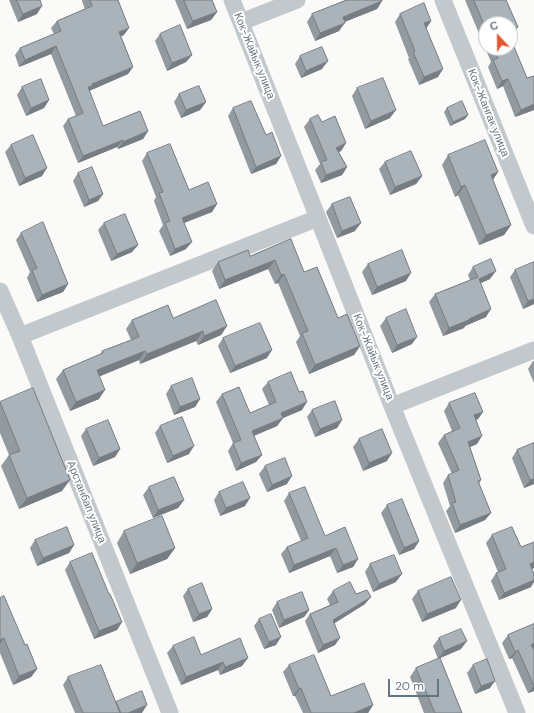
<!DOCTYPE html>
<meta charset="utf-8">
<style>
body{margin:0}
#map{position:relative;width:534px;height:713px;overflow:hidden;background:#fafaf8;font-family:"DM Sans",sans-serif}
canvas{display:block}
.north{position:absolute;left:478px;top:16px;width:40px;height:40px;box-sizing:border-box;background:#fff;border:1px solid #c1c8cd;border-radius:50%;rotate:338deg;font-size:11px;font-weight:700;line-height:16px;text-align:center;color:#657683}
.north::after{content:'';display:block;margin:auto;width:14px;height:18px;background:#e4572e;clip-path:polygon(50% 0,100% 100%,50% 72%,0 100%)}
.scale{position:absolute;left:388px;top:679px;width:51px;height:18px;box-sizing:border-box;border:2px solid #657683;border-top:0;padding-left:5px;font-size:12px;line-height:14px;white-space:nowrap;color:#657683;-webkit-text-stroke:3px #fff;paint-order:stroke}
</style>
<div id="map">
<canvas width="534" height="713"></canvas>
<div class="north">С</div>
<div class="scale">20 m</div>
</div>
<script>
const context = document.querySelector('canvas').getContext('2d');
context.lineJoin = 'round';
function trace(path, color, width, dash) { context.strokeStyle = color; context.lineWidth = width; context.lineCap = dash ? 'butt' : 'round'; context.setLineDash(dash || []); context.stroke(path); }
function paint(path, color) { context.fillStyle = color; context.fill(path, 'evenodd'); }
function drawText(font, color, halo, rows, align = 'center') {
  context.font = font + ' "DM Sans",sans-serif'; context.lineWidth = 4; context.setLineDash([]); context.textBaseline = 'middle'; context.strokeStyle = halo; context.fillStyle = color; for (const [text, x, y, turn = 0] of rows) {
    context.save(); context.translate(x, y); context.rotate((+turn || 0) * Math.PI / 180); context.textAlign = isNaN(turn) ? turn : align; if (halo) context.strokeText(text, 0, 0); context.fillText(text, 0, 0); context.restore();
  }
}
const minor = new Path2D(`
 M 232,0 L 392,406 L 517,713
 M 443,0 L 534,226
 M 241,22 L 297,0
 M 0,291 L 20,336 L 170,713
 M 20,336 L 318,218
 M 392,406 L 534,350`);
const wall = new Path2D(`
 M 9,0 L 40,0 L 37,14 L 18,22 Z
 M 82,0 L 118,0 L 124,35 L 121,36 L 133,67 L 128,74 L 89,91 L 103,126 L 148,131 L 143,139 L 118,149 L 117,147 L 78,163 L 63,126 L 68,119 L 76,116 L 51,54 L 19,67 L 15,55 L 20,48 L 54,34 L 51,28 L 57,21 L 85,9 L 82,1 Z
 M 175,0 L 212,0 L 217,12 L 211,20 L 187,29 Z
 M 346,0 L 382,0 L 382,1 L 377,9 L 344,22 L 339,31 L 315,41 L 307,22 L 312,14 Z
 M 465,0 L 506,0 L 518,27 L 512,35 L 486,24 L 486,48 L 510,48 L 527,78 L 534,76 L 534,110 L 515,117 L 503,86 L 497,89 L 488,67 L 491,62 Z
 M 400,14 L 431,21 L 426,28 L 438,77 L 419,85 L 408,59 L 409,58 L 395,22 Z
 M 160,34 L 192,55 L 186,62 L 167,71 L 155,41 Z
 M 300,56 L 322,69 L 301,78 L 295,64 Z
 M 22,87 L 49,100 L 44,108 L 26,116 L 17,95 Z
 M 357,88 L 390,118 L 365,129 L 352,96 Z
 M 179,94 L 206,102 L 200,110 L 181,118 L 174,102 Z
 M 233,108 L 266,135 L 281,156 L 276,164 L 251,174 L 228,116 Z
 M 447,108 L 468,115 L 465,119 L 450,126 L 444,112 Z
 M 310,119 L 322,122 L 346,143 L 341,151 L 339,152 L 347,167 L 342,175 L 321,183 L 315,170 L 320,164 L 304,127 Z
 M 11,145 L 42,176 L 19,186 L 5,152 Z
 M 147,153 L 189,190 L 217,204 L 212,212 L 184,223 L 186,249 L 170,256 L 159,231 L 163,225 L 154,201 L 156,197 L 142,161 Z
 M 448,155 L 498,172 L 493,180 L 511,225 L 504,235 L 479,245 L 458,195 L 455,197 L 442,165 Z
 M 385,162 L 422,176 L 416,184 L 390,195 L 379,169 Z
 M 78,173 L 103,194 L 98,201 L 84,207 L 73,181 Z
 M 332,204 L 355,231 L 337,238 L 326,212 Z
 M 104,223 L 138,245 L 132,252 L 111,261 L 98,230 Z
 M 21,233 L 68,284 L 63,292 L 37,302 L 27,278 L 30,272 L 16,240 Z
 M 291,239 L 304,272 L 338,318 L 360,346 L 354,355 L 309,374 L 296,342 L 300,336 L 278,283 L 275,284 L 268,269 L 219,289 L 212,271 L 218,262 L 250,256 Z
 M 368,264 L 406,281 L 372,295 L 362,272 Z
 M 473,267 L 490,279 L 481,283 L 486,317 L 465,326 L 464,328 L 443,336 L 429,302 L 435,294 L 470,280 L 468,275 Z
 M 515,270 L 534,304 L 523,309 L 510,277 Z
 M 173,318 L 227,326 L 221,335 L 198,345 L 196,341 L 140,364 L 139,360 L 100,376 L 99,399 L 70,411 L 56,379 L 63,370 L 101,354 L 102,351 L 131,340 L 126,329 L 132,320 Z
 M 386,318 L 412,344 L 392,353 L 380,326 Z
 M 223,338 L 267,358 L 230,373 L 218,346 Z
 M 533,361 L 534,361 L 534,383 L 528,369 Z
 M 268,382 L 302,410 L 283,418 L 277,426 L 254,436 L 262,455 L 256,462 L 236,471 L 228,451 L 233,443 L 216,402 L 222,394 L 250,413 L 269,405 L 262,389 Z
 M 171,386 L 200,399 L 195,407 L 174,415 L 166,394 Z
 M 0,402 L 62,491 L 19,509 L 1,466 L 9,455 L 0,433 Z
 M 449,403 L 483,412 L 478,419 L 476,420 L 477,444 L 470,447 L 481,480 L 479,484 L 491,513 L 485,520 L 455,533 L 446,511 L 450,506 L 443,483 L 448,475 L 452,474 L 438,443 L 444,435 L 452,431 L 444,411 Z
 M 312,410 L 342,420 L 337,428 L 315,437 L 307,417 Z
 M 160,426 L 189,454 L 167,463 L 155,433 Z
 M 86,429 L 120,449 L 115,457 L 93,466 L 81,436 Z
 M 359,439 L 387,461 L 363,471 L 353,447 Z
 M 534,443 L 534,484 L 524,488 L 512,458 L 517,450 Z
 M 265,466 L 287,484 L 267,492 L 259,474 Z
 M 149,487 L 184,500 L 178,508 L 153,518 L 143,495 Z
 M 219,492 L 245,506 L 220,516 L 214,500 Z
 M 289,493 L 325,536 L 358,559 L 353,567 L 337,573 L 330,556 L 289,573 L 281,554 L 287,547 L 301,541 L 284,501 Z
 M 387,505 L 419,541 L 414,549 L 399,555 L 381,513 Z
 M 124,531 L 175,548 L 167,559 L 130,574 L 117,543 Z
 M 492,535 L 521,547 L 534,568 L 532,569 L 531,587 L 499,600 L 491,581 L 496,573 L 498,572 L 486,543 Z
 M 35,540 L 74,545 L 69,553 L 37,566 L 30,548 Z
 M 70,562 L 109,594 L 122,622 L 117,630 L 94,639 L 65,570 Z
 M 370,564 L 396,582 L 373,592 L 365,572 Z
 M 188,589 L 212,609 L 207,617 L 193,622 L 183,596 Z
 M 333,591 L 356,594 L 365,604 L 334,623 L 335,645 L 318,653 L 305,621 L 310,614 L 330,605 L 327,599 Z
 M 418,591 L 456,608 L 422,622 L 412,599 Z
 M 0,598 L 37,669 L 31,677 L 13,685 L 0,653 Z
 M 277,602 L 309,610 L 304,617 L 279,628 L 272,610 Z
 M 259,619 L 276,645 L 264,649 L 254,626 Z
 M 534,624 L 534,649 L 533,649 L 534,650 L 534,691 L 528,693 L 512,658 L 509,659 L 502,643 L 508,635 Z
 M 439,638 L 461,649 L 440,658 L 462,713 L 424,713 L 410,677 L 416,668 L 438,659 L 433,646 Z
 M 173,646 L 201,655 L 242,666 L 220,675 L 218,670 L 181,685 L 167,653 Z
 M 289,665 L 331,696 L 373,705 L 368,713 L 303,713 L 295,696 L 293,696 L 283,672 Z
 M 473,665 L 490,688 L 475,694 L 467,673 Z
 M 68,677 L 116,703 L 116,702 L 142,713 L 75,713 L 63,685 Z`);
const shadedWall = new Path2D(`
 M 382,1 L 377,9 L 337,25 L 343,17 Z
 M 42,6 L 37,14 L 18,22 L 23,14 Z
 M 217,12 L 211,20 L 187,29 L 193,21 Z
 M 431,21 L 426,29 L 424,23 Z
 M 345,23 L 339,31 L 315,41 L 320,33 Z
 M 518,27 L 512,35 L 510,36 L 510,30 Z
 M 129,28 L 124,35 L 114,39 L 119,32 Z
 M 56,46 L 51,54 L 19,67 L 25,60 Z
 M 192,55 L 186,62 L 167,71 L 172,63 Z
 M 328,61 L 322,69 L 301,78 L 306,71 Z
 M 133,67 L 128,74 L 89,91 L 88,87 L 92,84 Z
 M 443,69 L 438,77 L 419,85 L 424,77 Z
 M 508,79 L 503,86 L 497,89 L 502,81 Z
 M 49,100 L 44,108 L 26,116 L 31,108 Z
 M 206,102 L 200,110 L 181,118 L 186,110 Z
 M 534,104 L 534,110 L 515,117 L 521,110 Z
 M 396,110 L 390,118 L 365,129 L 371,121 Z
 M 468,115 L 465,119 L 450,126 L 453,122 Z
 M 148,131 L 143,139 L 118,149 L 123,142 Z
 M 123,140 L 117,147 L 78,163 L 83,156 Z
 M 346,143 L 341,151 L 331,155 L 336,148 Z
 M 281,156 L 276,164 L 251,174 L 256,167 Z
 M 347,167 L 342,175 L 321,183 L 326,175 Z
 M 47,168 L 42,176 L 19,186 L 25,178 Z
 M 498,172 L 491,182 L 491,175 Z
 M 422,176 L 416,184 L 390,195 L 395,187 Z
 M 465,185 L 458,195 L 455,197 L 461,187 Z
 M 103,194 L 98,201 L 84,207 L 89,200 Z
 M 217,204 L 212,212 L 176,226 L 182,218 Z
 M 361,223 L 355,231 L 337,238 L 342,231 Z
 M 511,225 L 504,235 L 479,245 L 486,235 Z
 M 192,242 L 186,249 L 170,256 L 175,249 Z
 M 138,245 L 132,252 L 111,261 L 117,254 Z
 M 275,260 L 268,269 L 219,289 L 225,280 Z
 M 496,271 L 490,279 L 474,286 L 479,279 Z
 M 411,273 L 406,281 L 372,295 L 377,287 Z
 M 284,274 L 278,283 L 275,284 L 281,275 Z
 M 68,284 L 63,292 L 37,302 L 42,295 Z
 M 534,299 L 534,304 L 523,309 L 528,301 Z
 M 491,309 L 486,317 L 465,326 L 464,328 L 443,336 L 449,328 L 469,319 Z
 M 227,326 L 221,335 L 198,345 L 204,336 Z
 M 203,331 L 196,341 L 140,364 L 147,354 Z
 M 417,337 L 412,344 L 392,353 L 397,345 Z
 M 360,346 L 354,355 L 309,374 L 315,365 Z
 M 272,350 L 267,358 L 230,373 L 235,366 Z
 M 145,351 L 139,360 L 91,380 L 97,370 Z
 M 105,390 L 99,399 L 70,411 L 76,402 Z
 M 200,399 L 195,407 L 174,415 L 180,407 Z
 M 307,402 L 302,410 L 276,421 L 281,413 Z
 M 483,412 L 478,419 L 469,423 L 474,415 Z
 M 283,418 L 277,426 L 246,439 L 252,431 Z
 M 342,420 L 337,428 L 315,437 L 320,429 Z
 M 482,436 L 477,444 L 463,450 L 468,442 Z
 M 194,446 L 189,454 L 167,463 L 173,456 Z
 M 120,449 L 115,457 L 93,466 L 99,458 Z
 M 392,453 L 387,461 L 363,471 L 369,463 Z
 M 262,455 L 256,462 L 236,471 L 241,463 Z
 M 292,476 L 287,484 L 267,492 L 272,485 Z
 M 534,479 L 534,484 L 524,488 L 530,480 Z
 M 70,480 L 62,491 L 19,509 L 27,498 Z
 M 250,498 L 245,506 L 220,516 L 226,508 Z
 M 184,500 L 178,508 L 153,518 L 158,510 Z
 M 491,513 L 485,520 L 455,533 L 460,525 Z
 M 419,541 L 414,549 L 399,555 L 404,548 Z
 M 74,545 L 69,553 L 37,566 L 43,558 Z
 M 175,548 L 167,559 L 130,574 L 137,563 Z
 M 336,548 L 330,556 L 289,573 L 294,565 Z
 M 358,559 L 353,567 L 337,573 L 343,565 Z
 M 534,562 L 534,568 L 524,572 L 530,564 Z
 M 402,574 L 396,582 L 373,592 L 379,584 Z
 M 534,580 L 534,582 L 531,587 L 499,600 L 504,593 Z
 M 371,597 L 365,604 L 327,628 L 333,620 Z
 M 461,600 L 456,608 L 422,622 L 427,614 Z
 M 212,609 L 207,617 L 193,622 L 199,614 Z
 M 309,610 L 304,617 L 279,628 L 284,620 Z
 M 122,622 L 117,630 L 94,639 L 99,631 Z
 M 281,637 L 276,645 L 264,649 L 269,642 Z
 M 4,638 L 0,644 L 0,640 Z
 M 340,638 L 335,645 L 318,653 L 323,645 Z
 M 467,641 L 461,649 L 438,659 L 444,651 Z
 M 534,643 L 534,649 L 526,652 L 531,645 Z
 M 518,650 L 512,658 L 509,659 L 515,652 Z
 M 248,658 L 242,666 L 220,675 L 225,667 Z
 M 223,662 L 218,670 L 181,685 L 186,677 Z
 M 37,669 L 31,677 L 13,685 L 19,676 Z
 M 495,681 L 490,688 L 475,694 L 481,686 Z
 M 534,686 L 534,691 L 528,693 Z
 M 301,688 L 295,696 L 293,696 L 299,689 Z
 M 147,705 L 142,713 L 128,713 Z
 M 373,705 L 368,713 L 354,713 Z`);
const building = new Path2D(`
 M 17,0 L 40,0 L 42,6 L 23,14 Z
 M 90,0 L 118,0 L 129,28 L 119,32 L 133,67 L 92,84 L 92,86 L 88,87 L 103,126 L 140,111 L 148,131 L 123,142 L 123,140 L 83,156 L 68,119 L 83,113 L 56,46 L 25,60 L 20,48 L 61,31 L 57,21 L 92,6 Z
 M 184,0 L 212,0 L 217,12 L 193,21 Z
 M 347,0 L 382,0 L 382,1 L 343,17 L 345,23 L 320,33 L 312,14 Z
 M 474,0 L 506,0 L 518,27 L 510,30 L 510,24 L 486,24 L 486,29 Z
 M 424,3 L 431,21 L 424,23 L 443,69 L 424,77 L 413,52 L 415,51 L 400,14 Z
 M 180,25 L 192,55 L 172,63 L 160,34 Z
 M 510,37 L 527,78 L 534,76 L 534,104 L 521,110 L 508,79 L 502,81 L 493,60 L 498,58 L 494,48 L 510,48 Z
 M 322,47 L 328,61 L 306,71 L 300,56 Z
 M 383,78 L 396,110 L 371,121 L 357,88 Z
 M 41,79 L 49,100 L 31,108 L 22,87 Z
 M 199,86 L 206,102 L 186,110 L 179,94 Z
 M 251,101 L 266,135 L 272,132 L 281,156 L 256,167 L 233,108 Z
 M 462,101 L 468,115 L 453,122 L 447,108 Z
 M 318,115 L 322,122 L 335,116 L 346,143 L 336,148 L 347,167 L 326,175 L 321,162 L 327,160 L 310,119 Z
 M 33,135 L 47,168 L 25,178 L 11,145 Z
 M 485,140 L 498,172 L 491,175 L 511,225 L 486,235 L 465,185 L 461,187 L 448,155 Z
 M 170,144 L 189,190 L 208,182 L 217,204 L 182,218 L 192,242 L 175,249 L 165,223 L 170,221 L 159,193 L 163,192 L 147,153 Z
 M 411,151 L 422,176 L 395,187 L 385,162 Z
 M 92,167 L 103,194 L 89,200 L 78,173 Z
 M 350,197 L 361,223 L 342,231 L 332,204 Z
 M 125,214 L 138,245 L 117,254 L 104,223 Z
 M 43,222 L 68,284 L 42,295 L 32,270 L 37,268 L 21,233 Z
 M 291,239 L 304,272 L 317,267 L 338,318 L 347,314 L 360,346 L 315,365 L 302,333 L 308,331 L 284,274 L 281,275 L 275,260 L 225,280 L 218,262 L 248,250 L 250,256 Z
 M 402,250 L 411,273 L 377,287 L 368,264 Z
 M 491,259 L 496,271 L 479,279 L 491,309 L 469,319 L 469,320 L 449,328 L 435,294 L 478,277 L 473,267 Z
 M 534,262 L 534,299 L 528,301 L 515,270 Z
 M 216,300 L 227,326 L 204,336 L 203,331 L 147,354 L 145,351 L 97,370 L 105,390 L 76,402 L 63,370 L 103,353 L 102,351 L 139,337 L 132,320 L 168,305 L 173,318 Z
 M 406,309 L 417,337 L 397,345 L 386,318 Z
 M 260,323 L 272,350 L 235,366 L 223,338 Z
 M 291,372 L 299,392 L 303,391 L 307,402 L 281,413 L 283,418 L 252,431 L 262,455 L 241,463 L 233,443 L 241,440 L 222,394 L 239,387 L 250,413 L 276,402 L 268,382 Z
 M 192,378 L 200,399 L 180,407 L 171,386 Z
 M 33,388 L 70,480 L 27,498 L 9,455 L 20,451 L 0,402 Z
 M 475,393 L 483,412 L 474,415 L 482,436 L 468,442 L 481,480 L 478,481 L 491,513 L 460,525 L 452,503 L 456,502 L 448,475 L 459,470 L 444,435 L 460,428 L 449,403 Z
 M 335,401 L 342,420 L 320,429 L 312,410 Z
 M 182,417 L 194,446 L 173,456 L 160,426 Z
 M 108,420 L 120,449 L 99,458 L 86,429 Z
 M 382,429 L 392,453 L 369,463 L 359,439 Z
 M 534,443 L 534,479 L 530,480 L 517,450 Z
 M 285,458 L 292,476 L 272,485 L 265,466 Z
 M 174,477 L 184,500 L 158,510 L 149,487 Z
 M 243,482 L 250,498 L 226,508 L 219,492 Z
 M 305,487 L 325,536 L 345,527 L 358,559 L 343,565 L 336,548 L 294,565 L 287,547 L 308,538 L 289,493 Z
 M 402,499 L 419,541 L 404,548 L 387,505 Z
 M 162,516 L 175,548 L 137,563 L 124,531 Z
 M 67,527 L 74,545 L 43,558 L 35,540 Z
 M 512,527 L 521,547 L 534,542 L 534,562 L 530,564 L 534,574 L 534,580 L 504,593 L 496,573 L 506,569 L 492,535 Z
 M 92,553 L 109,594 L 110,594 L 122,622 L 99,631 L 70,562 Z
 M 394,555 L 402,574 L 379,584 L 370,564 Z
 M 451,577 L 461,600 L 427,614 L 418,591 Z
 M 350,582 L 356,594 L 367,590 L 371,597 L 333,620 L 340,638 L 323,645 L 310,614 L 338,602 L 333,591 Z
 M 202,583 L 212,609 L 199,614 L 188,589 Z
 M 302,592 L 309,610 L 284,620 L 277,602 Z
 M 4,596 L 25,645 L 27,644 L 37,669 L 19,676 L 4,638 L 0,640 L 0,598 Z
 M 271,614 L 281,637 L 269,642 L 259,619 Z
 M 534,624 L 534,643 L 531,645 L 534,650 L 534,686 L 518,650 L 515,652 L 508,635 Z
 M 461,629 L 467,641 L 444,651 L 439,638 Z
 M 194,637 L 201,655 L 240,638 L 248,658 L 225,667 L 223,662 L 186,677 L 173,646 Z
 M 314,655 L 331,696 L 364,683 L 373,705 L 354,713 L 311,713 L 301,688 L 299,689 L 289,665 Z
 M 440,658 L 462,713 L 435,713 L 416,668 Z
 M 487,659 L 495,681 L 481,686 L 473,665 Z
 M 101,665 L 120,713 L 83,713 L 68,677 Z
 M 142,691 L 147,705 L 128,713 L 121,713 L 116,702 Z`);
const streetNames = [
 ["Кок-Жайык улица",254,56,68],
 ["Кок-Жангак улица",488,113,68],
 ["Кок-Жайык улица",373,357,68],
 ["Арстанбап улица",86,502,68]
];
trace(minor, '#c3c8cc', 17);
paint(wall, '#929a9f');
paint(shadedWall, '#777d82');
paint(building, '#aab3b9');
trace(building, '#777d82', 1);
drawText('11px', '#657683', '#fff', streetNames);
</script>
